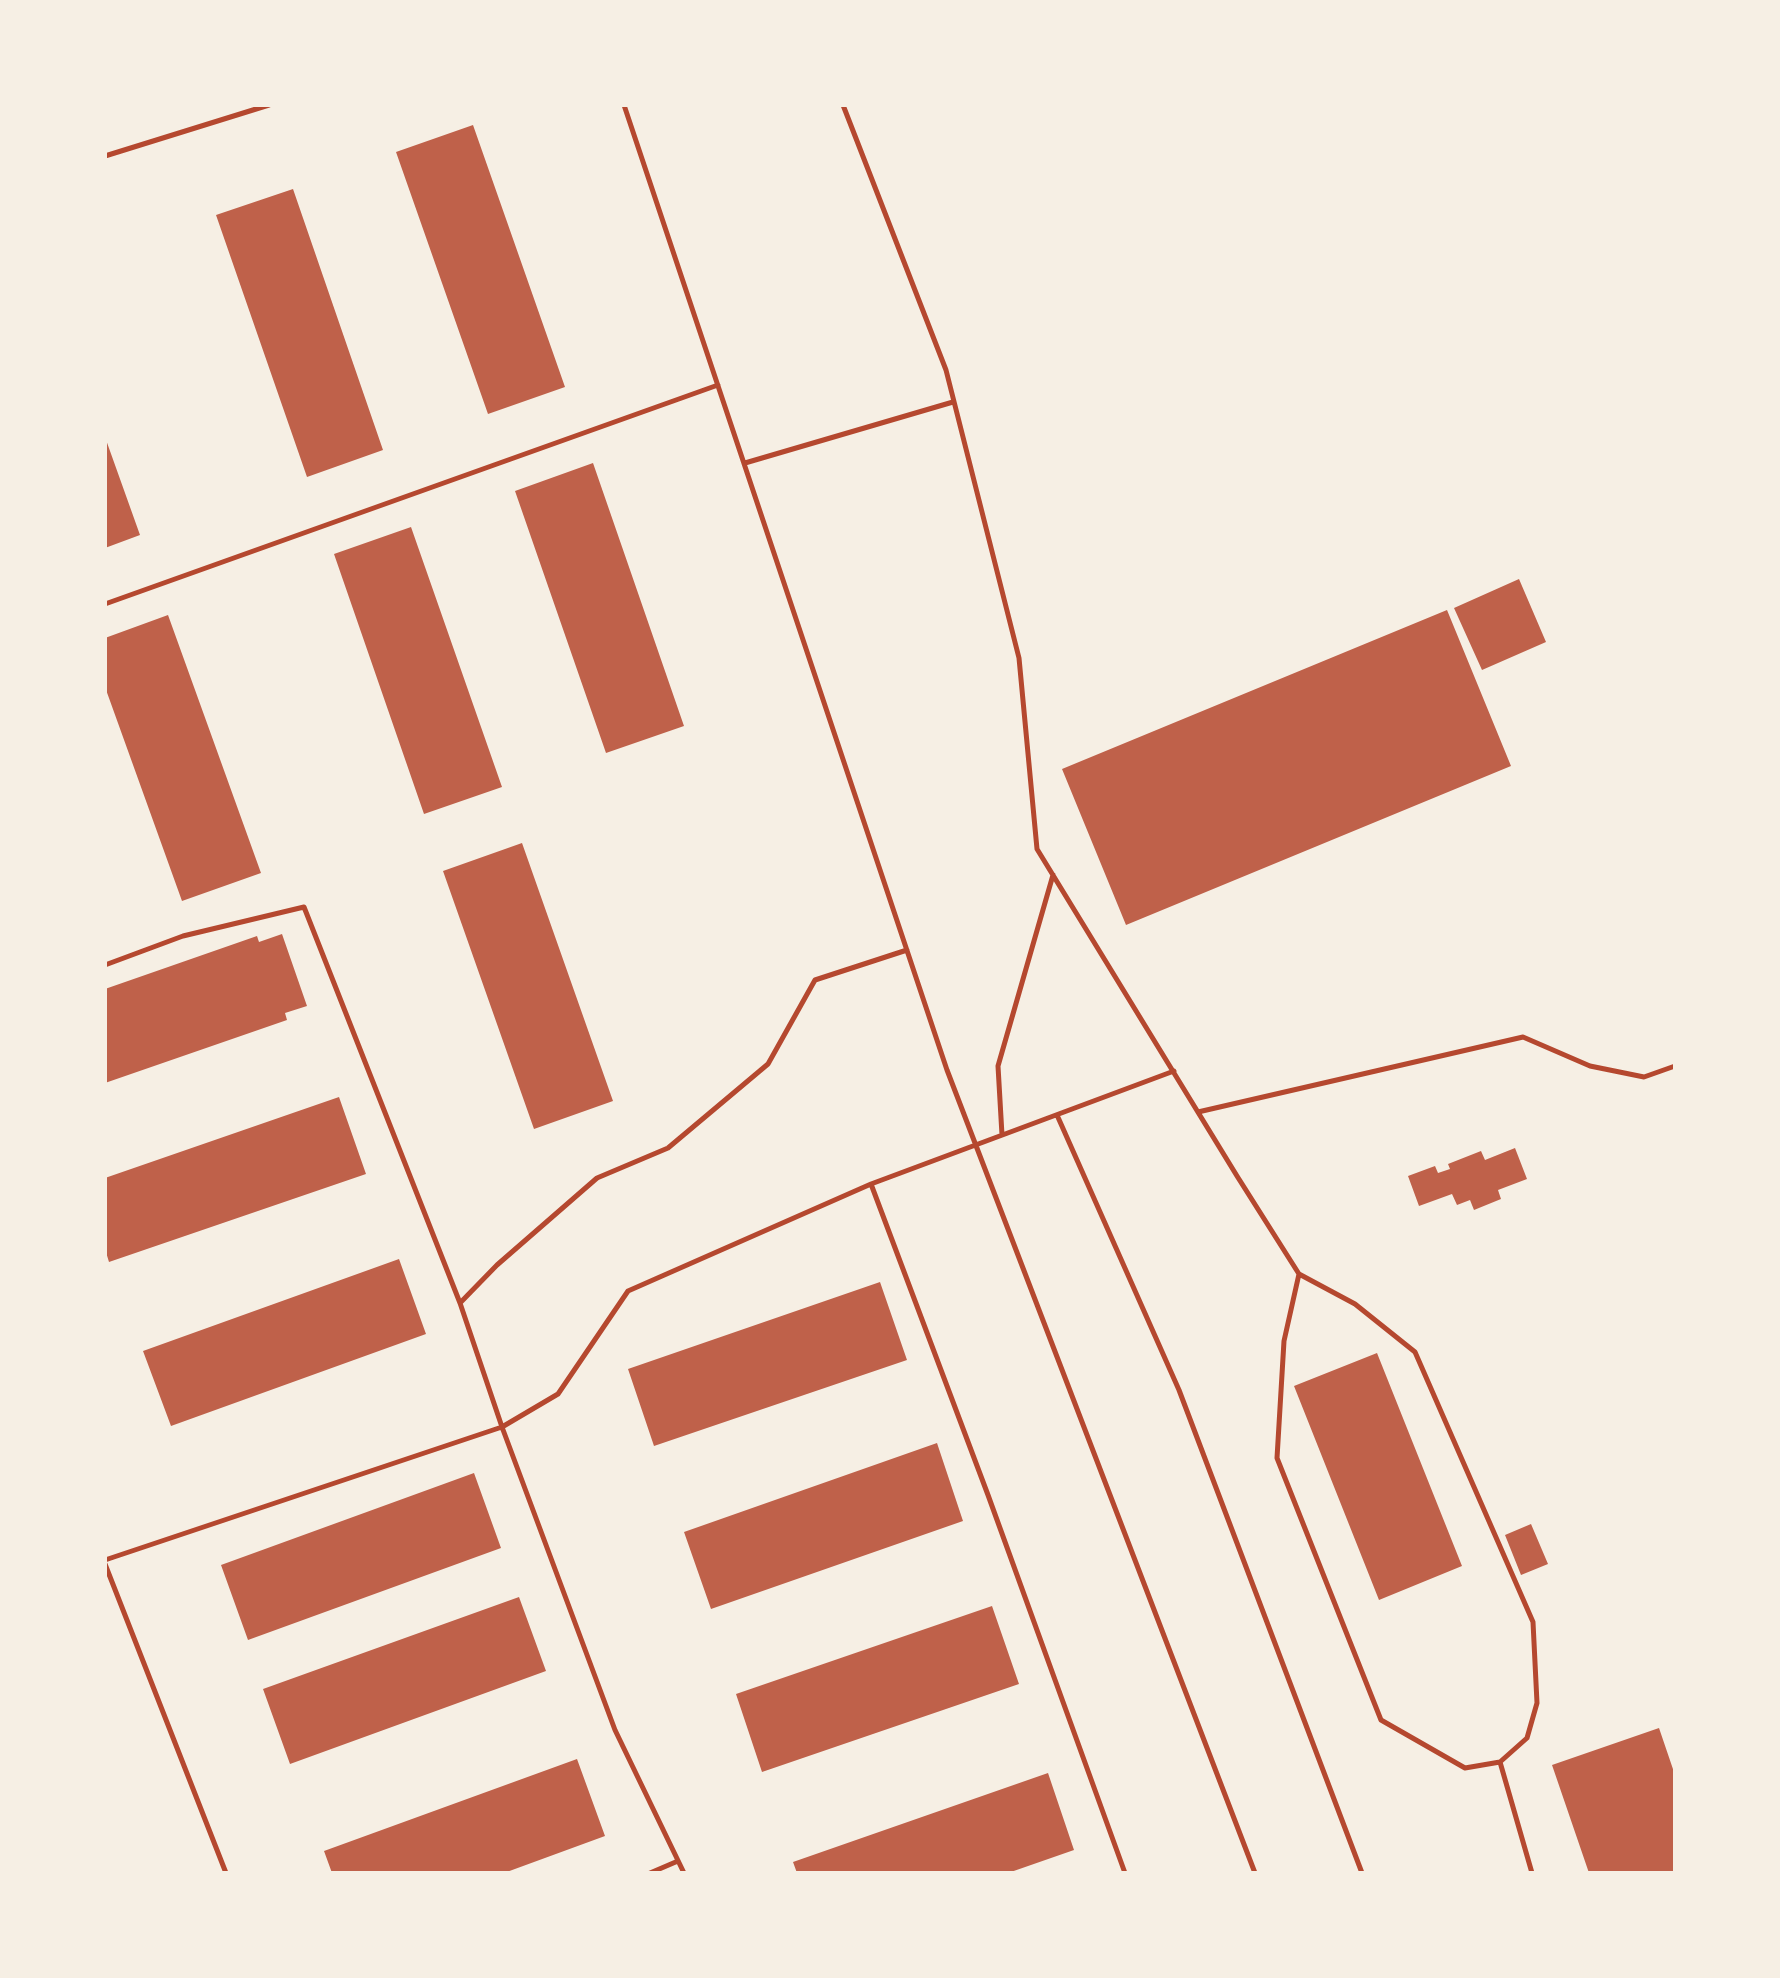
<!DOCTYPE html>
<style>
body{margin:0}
#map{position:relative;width:1780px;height:1978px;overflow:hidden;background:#f6efe4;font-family:"Exo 2",sans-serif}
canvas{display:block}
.frame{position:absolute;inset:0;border:107px solid #f6efe4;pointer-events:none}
</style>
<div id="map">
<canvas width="1780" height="1978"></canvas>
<div class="frame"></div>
</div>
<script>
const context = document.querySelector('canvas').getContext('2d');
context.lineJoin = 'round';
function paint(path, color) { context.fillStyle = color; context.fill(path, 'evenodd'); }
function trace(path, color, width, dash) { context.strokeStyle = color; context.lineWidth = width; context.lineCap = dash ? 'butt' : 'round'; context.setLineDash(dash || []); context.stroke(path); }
const building = new Path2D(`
 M 473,125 L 565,387 L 488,414 L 396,152 Z
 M 293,189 L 383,450 L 307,477 L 216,215 Z
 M 105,437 L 140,535 L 105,548 Z
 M 593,463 L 684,726 L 606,753 L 515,491 Z
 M 411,527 L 502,787 L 424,814 L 334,554 Z
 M 1519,579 L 1546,642 L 1482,670 L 1454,608 Z
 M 1447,610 L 1511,766 L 1126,925 L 1062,769 Z
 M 168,615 L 261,873 L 182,901 L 105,687 L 105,638 Z
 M 522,843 L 613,1101 L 534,1129 L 443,871 Z
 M 282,934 L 307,1006 L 285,1013 L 287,1020 L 105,1083 L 105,989 L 257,936 L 259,942 Z
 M 339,1097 L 366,1174 L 109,1262 L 105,1249 L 105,1178 Z
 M 1515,1148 L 1527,1179 L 1498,1190 L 1501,1199 L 1474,1210 L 1470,1200 L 1457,1205 L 1452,1194 L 1419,1206 L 1408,1176 L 1435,1166 L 1438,1173 L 1450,1169 L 1448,1164 L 1481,1151 L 1485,1160 Z
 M 399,1259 L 426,1334 L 171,1426 L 143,1351 Z
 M 880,1282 L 907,1360 L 654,1446 L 628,1369 Z
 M 1377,1353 L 1462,1566 L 1379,1600 L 1294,1386 Z
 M 937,1443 L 963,1521 L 711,1609 L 684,1532 Z
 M 474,1473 L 501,1548 L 248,1640 L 221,1565 Z
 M 1531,1524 L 1548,1564 L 1521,1575 L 1505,1535 Z
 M 519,1597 L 546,1671 L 290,1764 L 263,1689 Z
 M 992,1606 L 1019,1684 L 762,1772 L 736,1694 Z
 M 1659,1728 L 1675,1775 L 1675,1873 L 1589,1873 L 1552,1765 Z
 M 577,1759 L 605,1836 L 504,1873 L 332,1873 L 324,1851 Z
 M 1048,1773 L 1074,1850 L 1008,1873 L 797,1873 L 793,1862 Z`);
const service = new Path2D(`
 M 624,105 L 947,1070 L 1255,1873
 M 843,105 L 946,370 L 1019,658 L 1037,849 L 1237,1176 L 1299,1274 L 1355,1304 L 1415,1352 L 1533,1622 L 1537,1703 L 1527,1738 L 1500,1762 L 1465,1768 L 1381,1720 L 1277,1458 L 1284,1341 L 1299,1274
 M 105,156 L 269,105
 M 745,463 L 953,402
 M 105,604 L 718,385
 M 105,965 L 183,936 L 304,907 L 460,1303
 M 1198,1112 L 1523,1037 L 1590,1066 L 1644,1077 L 1675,1066
 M 1057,1115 L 1179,1390 L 1362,1873
 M 1002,1135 L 998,1066 L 1053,875
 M 871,1184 L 1174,1071
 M 105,1560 L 502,1427 L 460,1303 L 497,1265 L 597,1178 L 668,1148 L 768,1064 L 815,980 L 907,950
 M 105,1564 L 226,1873
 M 1500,1762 L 1532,1873
 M 650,1873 L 678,1861
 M 684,1873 L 615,1730 L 502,1427 L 558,1394 L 628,1291 L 871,1184 L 988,1495 L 1125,1873`);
paint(building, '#bf614a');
trace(service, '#b5482f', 5);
</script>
